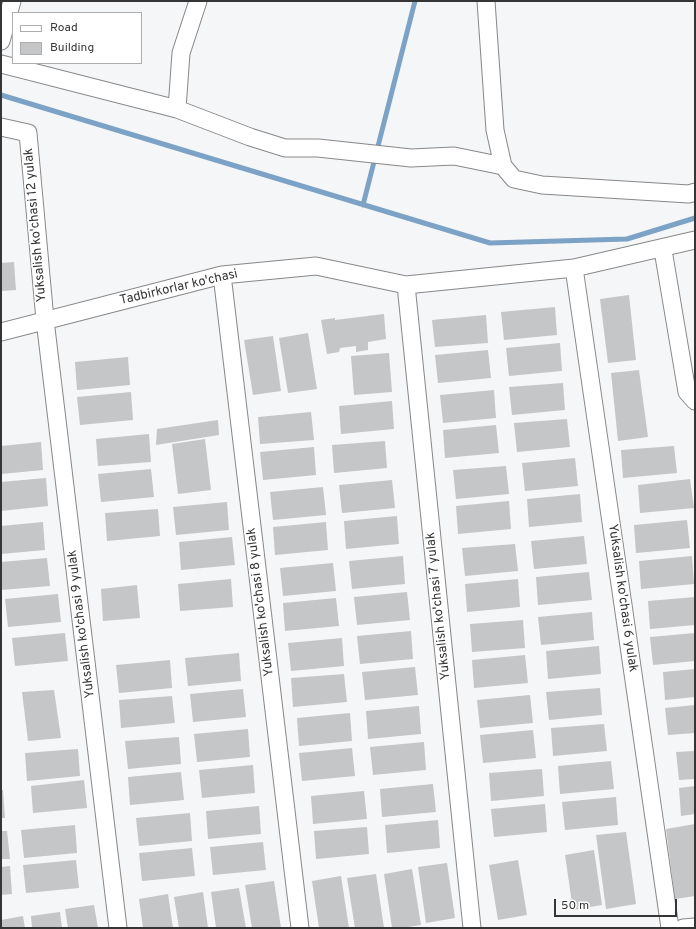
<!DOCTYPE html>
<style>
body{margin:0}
#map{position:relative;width:696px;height:929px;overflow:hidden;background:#f5f6f7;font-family:Overpass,sans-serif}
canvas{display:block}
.frame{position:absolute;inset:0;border:2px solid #353535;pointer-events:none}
.legend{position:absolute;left:12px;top:12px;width:130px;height:52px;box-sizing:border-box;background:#fff;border:1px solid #aeaeae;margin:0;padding:5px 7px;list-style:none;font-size:12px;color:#353535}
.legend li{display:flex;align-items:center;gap:8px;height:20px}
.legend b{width:20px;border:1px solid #aeaeae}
.scale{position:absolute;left:554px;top:899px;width:123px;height:18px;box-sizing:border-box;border:2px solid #353535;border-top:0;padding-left:5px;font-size:12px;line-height:14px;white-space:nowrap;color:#353535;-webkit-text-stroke:3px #fff;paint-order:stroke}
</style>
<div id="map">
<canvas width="696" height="929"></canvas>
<div class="frame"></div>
<ul class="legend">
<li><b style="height:5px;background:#fff"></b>Road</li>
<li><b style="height:11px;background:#c5c6c7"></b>Building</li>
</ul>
<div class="scale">50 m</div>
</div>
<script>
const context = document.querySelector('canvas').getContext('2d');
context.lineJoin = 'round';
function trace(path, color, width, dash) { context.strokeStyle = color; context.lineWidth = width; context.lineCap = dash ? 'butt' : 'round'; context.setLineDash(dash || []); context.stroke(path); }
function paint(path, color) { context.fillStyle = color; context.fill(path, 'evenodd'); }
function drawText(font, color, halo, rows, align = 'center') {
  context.font = font + ' Overpass,sans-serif'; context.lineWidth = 3; context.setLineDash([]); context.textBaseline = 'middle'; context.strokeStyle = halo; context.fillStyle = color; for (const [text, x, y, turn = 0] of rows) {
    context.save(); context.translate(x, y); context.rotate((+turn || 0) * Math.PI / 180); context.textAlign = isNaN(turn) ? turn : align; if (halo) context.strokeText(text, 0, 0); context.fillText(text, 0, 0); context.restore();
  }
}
const stream = new Path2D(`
 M 1,95 L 490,243 L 627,239 L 695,218
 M 363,205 L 415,1`);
const building = new Path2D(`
 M 14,262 L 16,290 L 1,291 L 1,263 Z
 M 629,295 L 636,360 L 608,363 L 600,299 Z
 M 555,307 L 557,335 L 504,340 L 501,312 Z
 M 384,314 L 386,339 L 368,342 L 368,350 L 356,352 L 356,346 L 340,348 L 339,352 L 327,354 L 321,320 L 335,318 L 335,320 Z
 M 486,315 L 488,343 L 435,347 L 432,320 Z
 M 308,333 L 317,389 L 288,393 L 279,338 Z
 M 273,336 L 281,391 L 253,395 L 244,340 Z
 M 560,343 L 562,371 L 509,376 L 506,348 Z
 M 488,350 L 491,378 L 438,383 L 435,355 Z
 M 389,353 L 392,392 L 354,395 L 351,356 Z
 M 128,357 L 130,385 L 77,390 L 75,362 Z
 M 639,370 L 648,437 L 618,441 L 611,373 Z
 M 563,383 L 565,410 L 512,415 L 509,387 Z
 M 494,390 L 496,418 L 443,423 L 440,395 Z
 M 131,392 L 133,420 L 80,425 L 77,397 Z
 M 392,401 L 394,429 L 341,434 L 339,406 Z
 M 311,412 L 314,440 L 260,444 L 258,417 Z
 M 567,419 L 570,447 L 517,452 L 514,423 Z
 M 218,420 L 219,435 L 156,445 L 157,429 Z
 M 496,425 L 499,453 L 445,458 L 443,430 Z
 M 149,434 L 151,462 L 98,466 L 96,439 Z
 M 205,439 L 211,490 L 178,494 L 172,444 Z
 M 385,441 L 387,468 L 334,473 L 332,445 Z
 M 41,442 L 43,470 L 1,474 L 1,446 Z
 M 674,446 L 677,473 L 623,478 L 621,450 Z
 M 314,447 L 316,475 L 263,480 L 260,452 Z
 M 575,458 L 578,486 L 525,491 L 522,463 Z
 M 506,466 L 509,494 L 456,499 L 453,470 Z
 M 151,469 L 154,497 L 101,502 L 98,474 Z
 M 46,478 L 48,506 L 1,511 L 1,482 Z
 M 690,479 L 694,508 L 640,513 L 638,485 Z
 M 392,480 L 395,508 L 342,513 L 339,485 Z
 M 323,487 L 326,515 L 273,520 L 270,492 Z
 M 580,494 L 582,522 L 529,527 L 527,499 Z
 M 509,501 L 511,529 L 458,534 L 456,506 Z
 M 227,502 L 229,530 L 176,535 L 173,507 Z
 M 158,509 L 160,536 L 107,541 L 105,513 Z
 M 397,516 L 399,544 L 346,549 L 344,521 Z
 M 687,520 L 690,548 L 636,553 L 634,525 Z
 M 43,522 L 45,550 L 1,554 L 1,526 Z
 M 326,522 L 328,550 L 275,555 L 273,527 Z
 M 584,536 L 587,564 L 534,569 L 531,541 Z
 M 232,537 L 235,565 L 181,570 L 179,542 Z
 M 515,544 L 518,571 L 465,576 L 462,548 Z
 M 403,556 L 405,584 L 352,589 L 349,561 Z
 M 692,556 L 694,584 L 641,589 L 639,561 Z
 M 47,558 L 50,586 L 1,590 L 1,562 Z
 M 333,563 L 336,591 L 283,596 L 280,568 Z
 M 589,572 L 592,600 L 538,605 L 536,577 Z
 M 231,579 L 233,607 L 180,611 L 178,584 Z
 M 518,579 L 520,607 L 467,612 L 465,584 Z
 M 137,585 L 140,618 L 103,621 L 101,589 Z
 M 407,592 L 410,620 L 357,625 L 354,597 Z
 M 58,594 L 61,622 L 8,627 L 5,599 Z
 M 695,597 L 695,625 L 650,629 L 648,601 Z
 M 336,598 L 339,626 L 285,631 L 283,603 Z
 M 592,612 L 594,640 L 541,645 L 538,617 Z
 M 523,620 L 525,648 L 472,652 L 470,624 Z
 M 411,631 L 413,659 L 360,664 L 357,636 Z
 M 65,633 L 68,661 L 15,666 L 12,638 Z
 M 695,633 L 695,661 L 653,665 L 650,637 Z
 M 342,638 L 344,666 L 291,671 L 288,643 Z
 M 599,646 L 601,674 L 548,679 L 546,651 Z
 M 239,653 L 241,681 L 188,686 L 185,658 Z
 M 525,655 L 528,683 L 474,688 L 472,660 Z
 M 170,660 L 172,688 L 119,693 L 116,665 Z
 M 415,667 L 418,695 L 365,700 L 362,672 Z
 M 695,669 L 695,697 L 665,700 L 663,672 Z
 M 344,674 L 347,702 L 293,707 L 291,678 Z
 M 600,688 L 602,715 L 549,720 L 546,692 Z
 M 243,689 L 246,717 L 193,722 L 190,694 Z
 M 54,690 L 61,738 L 28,741 L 22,692 Z
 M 530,695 L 533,723 L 480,728 L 477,700 Z
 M 172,696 L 175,723 L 121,728 L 119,700 Z
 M 695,705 L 695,733 L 668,735 L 665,708 Z
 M 419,706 L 421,734 L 368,739 L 366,711 Z
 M 350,713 L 352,741 L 299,746 L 297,718 Z
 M 604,724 L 607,751 L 553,756 L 551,728 Z
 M 248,729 L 250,757 L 197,762 L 194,734 Z
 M 533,730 L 536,758 L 483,763 L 480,735 Z
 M 179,737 L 181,764 L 128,769 L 125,741 Z
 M 424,742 L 426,770 L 373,775 L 370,747 Z
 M 352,748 L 355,776 L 302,781 L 299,753 Z
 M 78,749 L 80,776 L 27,781 L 25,753 Z
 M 695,751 L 695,779 L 679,780 L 676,752 Z
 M 611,761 L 614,789 L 560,794 L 558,766 Z
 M 253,765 L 255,793 L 202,798 L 199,770 Z
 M 542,769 L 544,796 L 491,801 L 489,773 Z
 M 181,772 L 184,800 L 130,805 L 128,777 Z
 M 84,780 L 87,808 L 33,813 L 31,786 Z
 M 433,784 L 436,812 L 382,817 L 380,789 Z
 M 695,786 L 695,814 L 681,816 L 679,788 Z
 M 1,790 L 3,790 L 5,818 L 1,818 Z
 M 364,791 L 367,819 L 313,824 L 311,796 Z
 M 616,797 L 618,825 L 565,830 L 562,802 Z
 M 545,804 L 547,832 L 494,837 L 491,809 Z
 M 259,806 L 261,834 L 208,839 L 206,811 Z
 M 190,813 L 192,841 L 139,846 L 136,818 Z
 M 438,820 L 440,848 L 387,853 L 385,825 Z
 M 695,824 L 695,896 L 675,899 L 666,829 Z
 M 75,825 L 77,853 L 24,858 L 21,830 Z
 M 367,827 L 369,854 L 316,859 L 314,831 Z
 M 1,831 L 7,831 L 10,859 L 1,859 Z
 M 626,832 L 636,904 L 606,909 L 596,835 Z
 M 263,842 L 266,870 L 213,875 L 210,847 Z
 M 192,848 L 195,876 L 142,881 L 139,853 Z
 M 594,850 L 602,905 L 573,910 L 565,855 Z
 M 76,860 L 79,888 L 26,893 L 23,865 Z
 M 518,860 L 527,915 L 498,920 L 489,865 Z
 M 447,863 L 455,918 L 426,923 L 418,867 Z
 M 10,866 L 12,894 L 1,895 L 1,867 Z
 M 412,869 L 421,925 L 402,928 L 392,928 L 384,874 Z
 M 376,874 L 384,928 L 355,928 L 347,878 Z
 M 341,876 L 349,928 L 319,928 L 312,881 Z
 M 274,881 L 281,928 L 252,928 L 245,885 Z
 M 239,888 L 246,928 L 216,928 L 211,892 Z
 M 203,892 L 208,928 L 179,928 L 174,897 Z
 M 168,894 L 173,928 L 143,928 L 139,899 Z
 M 94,905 L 98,928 L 68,928 L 65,909 Z
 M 60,912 L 62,928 L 32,928 L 31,916 Z
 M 23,916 L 25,928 L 1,928 L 1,920 Z`);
const minor = new Path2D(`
 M 486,1 L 495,130 L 503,166 L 514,179 L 542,185 L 689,194 L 695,192
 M 1,41 L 12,1
 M 1,64 L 177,109 L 250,137 L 285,148 L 318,148 L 411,158 L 454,156 L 503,166
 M 177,109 L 181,53 L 198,1
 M 1,127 L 28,133 L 45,320 L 118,928
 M 664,256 L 687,392 L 695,401
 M 574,268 L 670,928
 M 222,275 L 300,928
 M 406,285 L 472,928
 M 1,332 L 222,275 L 316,266 L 406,285 L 574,268 L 695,240
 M 683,928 L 695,927`);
const streetNames = [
 ["Yuksalish ko'chasi 12 yulak",36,225,-95],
 ["Tadbirkorlar ko'chasi",179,288,-13],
 ["Yuksalish ko'chasi 6 yulak",622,598,82],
 ["Yuksalish ko'chasi 8 yulak",261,602,-97],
 ["Yuksalish ko'chasi 7 yulak",439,606,-96],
 ["Yuksalish ko'chasi 9 yulak",82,624,-97]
];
trace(stream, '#7ca2c6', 5);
paint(building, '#c5c6c7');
trace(minor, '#88888a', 19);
trace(minor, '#fff', 17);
drawText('13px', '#353535', '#fff', streetNames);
</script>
